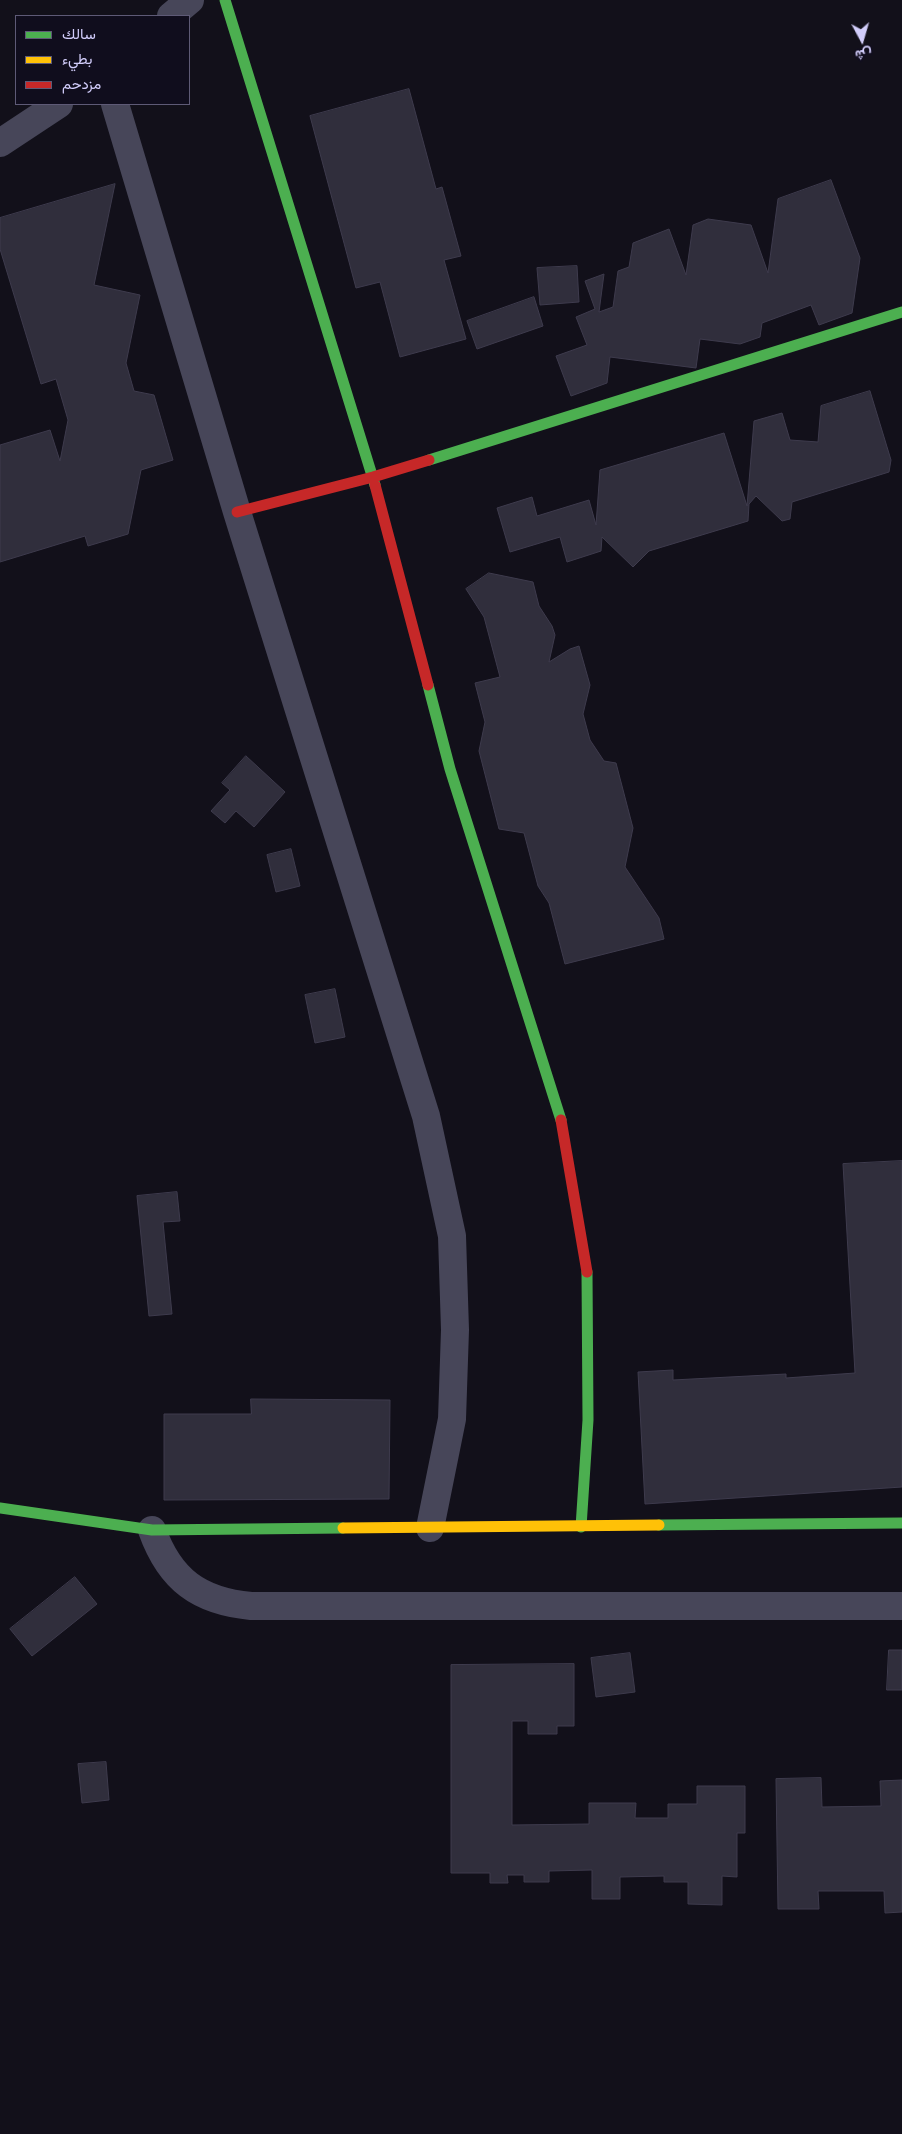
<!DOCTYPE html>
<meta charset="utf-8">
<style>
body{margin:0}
#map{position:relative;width:902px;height:2134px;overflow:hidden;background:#12101a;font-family:"Noto Sans",Vazirmatn,sans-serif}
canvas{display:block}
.legend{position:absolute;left:15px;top:15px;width:175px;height:90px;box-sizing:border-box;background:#100d1d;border:1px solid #5e5a76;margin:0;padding:6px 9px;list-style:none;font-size:15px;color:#d2cdfb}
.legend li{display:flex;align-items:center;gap:10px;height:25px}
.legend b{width:25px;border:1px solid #5e5a76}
.north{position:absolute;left:837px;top:15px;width:50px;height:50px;-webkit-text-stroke:4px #100d1d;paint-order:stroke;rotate:174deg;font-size:14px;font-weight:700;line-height:20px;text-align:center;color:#d2cdfb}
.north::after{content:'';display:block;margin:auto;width:18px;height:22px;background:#d2cdfb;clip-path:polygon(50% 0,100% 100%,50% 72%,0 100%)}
</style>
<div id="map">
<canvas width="902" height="2134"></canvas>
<ul class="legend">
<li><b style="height:6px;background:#4caf50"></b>سالك</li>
<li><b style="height:6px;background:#ffc107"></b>بطيء</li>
<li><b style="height:6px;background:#c62828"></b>مزدحم</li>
</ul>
<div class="north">ش</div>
</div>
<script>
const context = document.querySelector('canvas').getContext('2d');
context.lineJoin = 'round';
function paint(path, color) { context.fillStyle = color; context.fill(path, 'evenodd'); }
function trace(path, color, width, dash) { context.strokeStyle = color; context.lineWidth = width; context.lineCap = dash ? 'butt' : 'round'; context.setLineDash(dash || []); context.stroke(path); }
const building = new Path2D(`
 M 409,89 L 436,189 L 442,187 L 461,256 L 444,260 L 466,339 L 400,357 L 380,282 L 356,288 L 310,116 Z
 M 831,180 L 860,258 L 852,313 L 819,325 L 811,305 L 762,323 L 760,337 L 740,344 L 700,339 L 696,368 L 610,357 L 607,383 L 571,396 L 556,356 L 587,345 L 576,317 L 595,309 L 585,281 L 604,274 L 599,312 L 613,307 L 618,271 L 629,267 L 633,243 L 669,229 L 686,275 L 693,225 L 708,219 L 751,225 L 768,273 L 778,199 Z
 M 115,184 L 94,285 L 140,295 L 126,363 L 134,391 L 154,395 L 173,460 L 141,470 L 128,534 L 88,546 L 85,536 L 0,562 L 0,445 L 50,430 L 60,461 L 68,420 L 56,379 L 41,384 L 0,249 L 0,218 Z
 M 577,266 L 579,302 L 540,305 L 537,268 Z
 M 534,297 L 543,326 L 477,349 L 467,321 Z
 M 870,391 L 891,460 L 889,472 L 792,502 L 790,519 L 782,521 L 756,496 L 749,504 L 748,521 L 649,551 L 633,567 L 602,537 L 601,551 L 567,562 L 560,537 L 510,552 L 497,508 L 532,497 L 537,516 L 589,500 L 596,525 L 600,470 L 724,433 L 747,506 L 754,421 L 782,413 L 790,440 L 818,442 L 821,406 Z
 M 489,573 L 533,582 L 539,606 L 552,626 L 555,635 L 549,662 L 570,649 L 579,646 L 590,685 L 583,714 L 590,740 L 604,761 L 616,763 L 633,828 L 625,867 L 659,918 L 664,939 L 565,964 L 549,903 L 538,886 L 524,833 L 499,829 L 479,751 L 485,722 L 475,683 L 500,677 L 484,617 L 466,589 Z
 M 246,756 L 285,792 L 254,827 L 236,811 L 225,823 L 211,811 L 230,790 L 222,783 Z
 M 291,849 L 300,886 L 276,892 L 267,855 Z
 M 335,989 L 345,1037 L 315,1043 L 305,995 Z
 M 902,1161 L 902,1487 L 645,1504 L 638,1372 L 673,1370 L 673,1380 L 786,1374 L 786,1378 L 855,1373 L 843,1164 Z
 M 177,1192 L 180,1221 L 163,1222 L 172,1314 L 149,1316 L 137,1196 Z
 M 251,1399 L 390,1400 L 389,1499 L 164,1500 L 164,1414 L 251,1414 Z
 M 75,1577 L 97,1604 L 32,1656 L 10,1629 Z
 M 889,1650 L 902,1650 L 902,1690 L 887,1690 Z
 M 630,1653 L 635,1692 L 596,1697 L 591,1658 Z
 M 574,1664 L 574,1726 L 557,1726 L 557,1734 L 528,1734 L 528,1721 L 512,1721 L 512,1825 L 589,1824 L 589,1803 L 636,1803 L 635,1818 L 668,1818 L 668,1804 L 697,1804 L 697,1786 L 745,1786 L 745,1833 L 737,1833 L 737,1877 L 722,1876 L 722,1905 L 688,1904 L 688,1882 L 664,1882 L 664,1876 L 620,1877 L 620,1899 L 592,1899 L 592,1870 L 549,1871 L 549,1882 L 524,1882 L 524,1875 L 507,1875 L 508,1883 L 490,1883 L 490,1873 L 451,1873 L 451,1665 Z
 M 106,1762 L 109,1800 L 82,1803 L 78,1764 Z
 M 821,1778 L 822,1807 L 881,1806 L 880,1781 L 902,1780 L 902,1912 L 885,1913 L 884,1891 L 818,1891 L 819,1909 L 778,1909 L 776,1779 Z`);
const street = new Path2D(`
 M 171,16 L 190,0
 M 115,104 L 237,512 L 426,1116 L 452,1236 L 455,1330 L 452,1419 L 430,1528
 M 0,143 L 59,104
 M 152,1530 C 170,1580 199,1601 251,1606 L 902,1606`);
const fast = new Path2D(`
 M 225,0 L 375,485
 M 429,460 L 902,312
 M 428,685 L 450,769 L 561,1120
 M 0,1508 L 152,1530 L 343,1528
 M 659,1525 L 902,1523
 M 581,1527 L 588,1420 L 587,1272`);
const slow = new Path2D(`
 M 343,1528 L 659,1525`);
const jam = new Path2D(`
 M 375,485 L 428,685
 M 237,512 L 373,477 L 429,460
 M 561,1120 L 587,1272`);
paint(building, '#302e3c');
trace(building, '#3e3b4d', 1);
trace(street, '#474659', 28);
trace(fast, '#4caf50', 11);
trace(slow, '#ffc107', 11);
trace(jam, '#c62828', 11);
</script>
